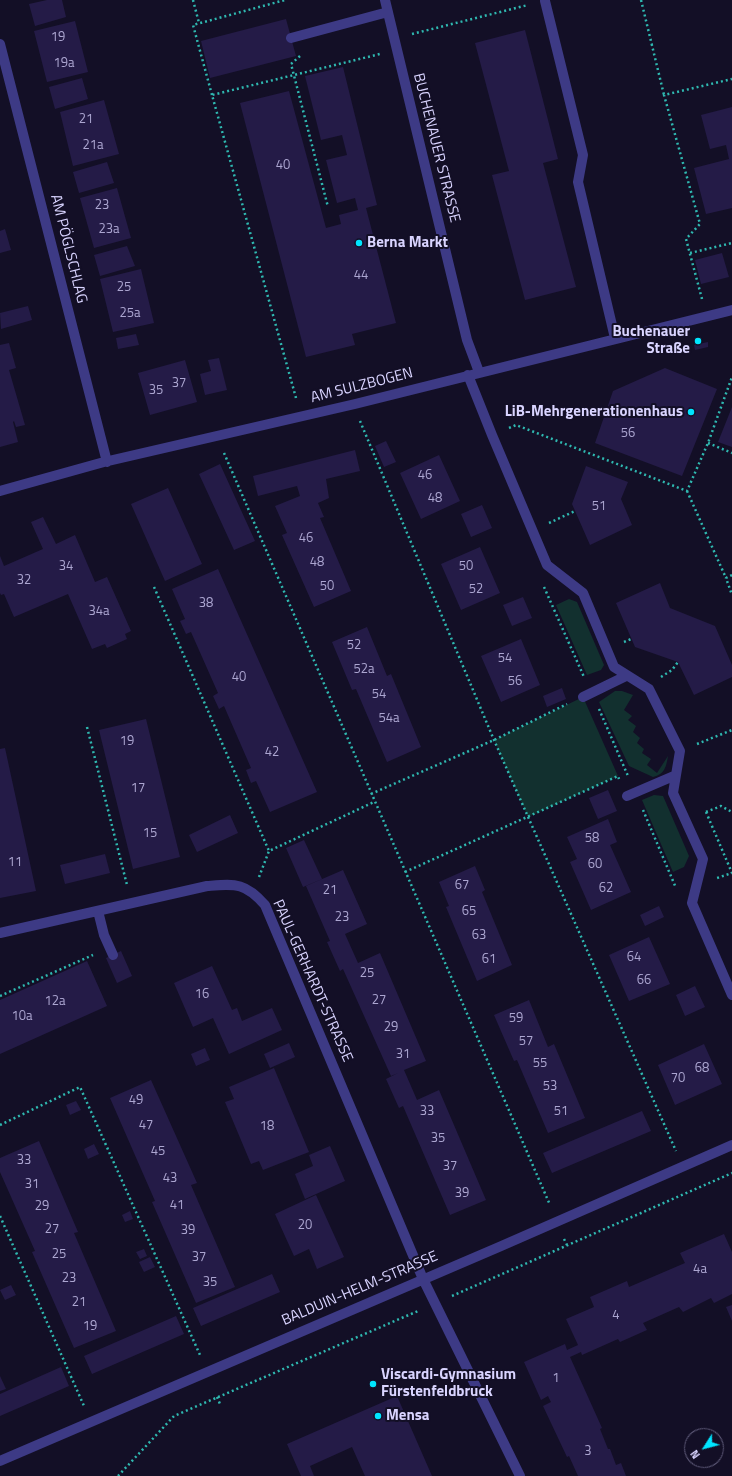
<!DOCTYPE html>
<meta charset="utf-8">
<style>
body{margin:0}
#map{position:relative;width:732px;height:1476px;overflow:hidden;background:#130f26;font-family:"Titillium Web",sans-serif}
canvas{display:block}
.north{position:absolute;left:684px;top:1428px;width:40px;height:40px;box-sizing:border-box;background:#130f26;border:1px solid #625e7d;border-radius:50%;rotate:234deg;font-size:11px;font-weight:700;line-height:16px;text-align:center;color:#d9d4ff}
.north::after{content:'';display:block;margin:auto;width:14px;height:18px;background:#00e5ff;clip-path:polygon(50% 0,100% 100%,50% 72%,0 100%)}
</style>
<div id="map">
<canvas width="732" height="1476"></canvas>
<div class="north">N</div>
</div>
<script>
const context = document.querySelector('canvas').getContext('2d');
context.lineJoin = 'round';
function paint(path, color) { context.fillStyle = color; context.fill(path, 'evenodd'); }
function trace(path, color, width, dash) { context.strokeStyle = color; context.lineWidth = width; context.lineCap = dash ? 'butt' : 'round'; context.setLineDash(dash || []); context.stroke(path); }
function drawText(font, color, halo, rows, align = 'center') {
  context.font = font + ' "Titillium Web",sans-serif'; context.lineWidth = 4; context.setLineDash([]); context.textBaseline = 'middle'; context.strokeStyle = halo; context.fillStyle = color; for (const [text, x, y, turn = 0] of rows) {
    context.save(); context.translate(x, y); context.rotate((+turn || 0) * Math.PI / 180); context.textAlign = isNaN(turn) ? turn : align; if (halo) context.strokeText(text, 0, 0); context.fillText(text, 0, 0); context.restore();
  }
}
const green = new Path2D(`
 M 569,599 L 577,602 L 604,665 L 601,670 L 587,675 L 556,605 Z
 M 615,691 L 622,691 L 633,695 L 624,710 L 632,716 L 628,720 L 636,726 L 633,732 L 640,738 L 637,743 L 644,749 L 642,753 L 651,759 L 647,765 L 657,773 L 668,756 C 666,767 665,774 653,777 L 629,766 L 599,702 Z
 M 583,697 L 618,776 L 528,817 L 494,740 Z
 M 654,795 L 663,796 L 689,856 L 684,867 L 673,872 L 642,800 Z`);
const building = new Path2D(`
 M 47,0 L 62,0 L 66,17 L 35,26 L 29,4 Z
 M 286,19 L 296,56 L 210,78 L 201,41 Z
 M 75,21 L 88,72 L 47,82 L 34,31 Z
 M 525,30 L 558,159 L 543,163 L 576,287 L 525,300 L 492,175 L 509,171 L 475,43 Z
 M 343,67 L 377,205 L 366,208 L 396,323 L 352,334 L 355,345 L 306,357 L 240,103 L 289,91 L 326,228 L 341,224 L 339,215 L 358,210 L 355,198 L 337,203 L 326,160 L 347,155 L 342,135 L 321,140 L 305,76 Z
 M 82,78 L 88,99 L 55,109 L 49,87 Z
 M 104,100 L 119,154 L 73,166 L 60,112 Z
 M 732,107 L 732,208 L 706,214 L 694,168 L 729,159 L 726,145 L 710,149 L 701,115 Z
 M 107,162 L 114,183 L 79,193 L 73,172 Z
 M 117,188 L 131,238 L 94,248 L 80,198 Z
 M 5,229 L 11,250 L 0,253 L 0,231 Z
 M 127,246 L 135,266 L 100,276 L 94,255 Z
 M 722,253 L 729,277 L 701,284 L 695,260 Z
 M 141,269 L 154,323 L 113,332 L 100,279 Z
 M 28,306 L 32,320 L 1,329 L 0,313 Z
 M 136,334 L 139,345 L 118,349 L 116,338 Z
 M 708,342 L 708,347 L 695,350 L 694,345 Z
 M 9,343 L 16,368 L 9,370 L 25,425 L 16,427 L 14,421 L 13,422 L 18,442 L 0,447 L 0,345 Z
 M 219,358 L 227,390 L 205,395 L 200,374 L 211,371 L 208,360 Z
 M 185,360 L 197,402 L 150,415 L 138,373 Z
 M 665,368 L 717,389 L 682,476 L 595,443 L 613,391 Z
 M 732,407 L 732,447 L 718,442 Z
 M 386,441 L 396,462 L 384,467 L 375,446 Z
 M 355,450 L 360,471 L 326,479 L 329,498 L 318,503 L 324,517 L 320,518 L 351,591 L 314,607 L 282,535 L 287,533 L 275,506 L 300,496 L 297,486 L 258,496 L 253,476 Z
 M 439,455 L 460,501 L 421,519 L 400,473 Z
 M 220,464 L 255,541 L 234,550 L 199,474 Z
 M 586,466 L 628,482 L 621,499 L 632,525 L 590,545 L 572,504 Z
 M 168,488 L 202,564 L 165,581 L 131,504 Z
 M 482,505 L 492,528 L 471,537 L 461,514 Z
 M 43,517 L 56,544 L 75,535 L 95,582 L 107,577 L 131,631 L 125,634 L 127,639 L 107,648 L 105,644 L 92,649 L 68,594 L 14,617 L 4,594 L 1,595 L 0,593 L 0,556 L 4,566 L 43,549 L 31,522 Z
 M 480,547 L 500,593 L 461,610 L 441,564 Z
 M 218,569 L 317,792 L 270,812 L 256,781 L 251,783 L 246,770 L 251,768 L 224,706 L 219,709 L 213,696 L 218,693 L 191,632 L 186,634 L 180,621 L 185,619 L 172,589 Z
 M 660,583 L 670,608 L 715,626 L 732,665 L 732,677 L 694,695 L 678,662 L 635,647 L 616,603 Z
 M 523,597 L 532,618 L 512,626 L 503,605 Z
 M 367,627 L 387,676 L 391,674 L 421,747 L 387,762 L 356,689 L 352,690 L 332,642 Z
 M 521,639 L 540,685 L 501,702 L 481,656 Z
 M 562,688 L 566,699 L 547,707 L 543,696 Z
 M 146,719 L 180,857 L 133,869 L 99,730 Z
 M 5,748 L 36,891 L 0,898 L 0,749 Z
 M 608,790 L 617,811 L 598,819 L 589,798 Z
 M 230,815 L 238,833 L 197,852 L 189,835 Z
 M 608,819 L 617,842 L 610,845 L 631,892 L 591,910 L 570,862 L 577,859 L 567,837 Z
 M 304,840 L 322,879 L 303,887 L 286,848 Z
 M 105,854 L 110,873 L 65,884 L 60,865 Z
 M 475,866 L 485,890 L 482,892 L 512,965 L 477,981 L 446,907 L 449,906 L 439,882 Z
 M 343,870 L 367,924 L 345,934 L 358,963 L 380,953 L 426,1061 L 404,1070 L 417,1100 L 439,1090 L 486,1200 L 450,1215 L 403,1106 L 399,1108 L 386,1079 L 398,1073 L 391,1076 L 343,969 L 340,971 L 327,942 L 330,941 L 306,886 Z
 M 659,906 L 664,917 L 645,926 L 640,915 Z
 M 649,937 L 670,984 L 629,1001 L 609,955 Z
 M 121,951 L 132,976 L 117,983 L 106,958 Z
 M 87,961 L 107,1006 L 0,1054 L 0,1000 Z
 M 212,966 L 232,1010 L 237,1008 L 242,1021 L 272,1008 L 282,1030 L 229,1054 L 213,1018 L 193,1027 L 174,983 Z
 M 695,986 L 705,1007 L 685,1016 L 676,995 Z
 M 529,1000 L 548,1047 L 554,1044 L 585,1118 L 548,1133 L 517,1060 L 514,1061 L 494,1015 Z
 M 289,1043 L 295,1057 L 270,1068 L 264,1054 Z
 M 704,1044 L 722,1084 L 675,1105 L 658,1065 Z
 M 205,1048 L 210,1060 L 196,1066 L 191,1054 Z
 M 274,1068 L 309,1152 L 263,1170 L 259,1161 L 251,1164 L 225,1102 L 234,1099 L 229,1087 Z
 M 151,1080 L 197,1183 L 191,1185 L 235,1287 L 196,1303 L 152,1202 L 155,1201 L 110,1098 Z
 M 76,1101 L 81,1110 L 70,1115 L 66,1105 Z
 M 642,1111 L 651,1131 L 552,1173 L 543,1153 Z
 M 39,1141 L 78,1232 L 74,1233 L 116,1331 L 74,1348 L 32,1252 L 35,1251 L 0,1172 L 0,1158 Z
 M 94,1144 L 99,1154 L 88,1159 L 84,1149 Z
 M 330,1146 L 345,1181 L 305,1199 L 295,1174 L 313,1166 L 309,1155 Z
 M 316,1195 L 344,1257 L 317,1269 L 309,1249 L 294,1256 L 275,1214 Z
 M 130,1211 L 133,1219 L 125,1222 L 122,1215 Z
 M 724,1234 L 732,1252 L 732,1294 L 714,1303 L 711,1298 L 683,1312 L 679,1307 L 643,1323 L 647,1330 L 620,1342 L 618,1339 L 582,1355 L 581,1352 L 570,1357 L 602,1428 L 600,1429 L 608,1449 L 610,1449 L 616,1465 L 621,1463 L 626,1476 L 578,1476 L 569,1456 L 567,1457 L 543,1406 L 551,1402 L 548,1396 L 541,1400 L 524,1362 L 565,1344 L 567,1350 L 578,1345 L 566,1319 L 594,1307 L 590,1297 L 627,1281 L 629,1287 L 685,1263 L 680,1253 Z
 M 144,1249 L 147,1256 L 140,1259 L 136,1252 Z
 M 150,1257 L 155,1267 L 144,1272 L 139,1262 Z
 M 272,1274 L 280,1292 L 201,1326 L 193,1308 Z
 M 11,1285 L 16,1295 L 5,1300 L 0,1290 Z
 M 732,1305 L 732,1321 L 726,1307 Z
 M 176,1316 L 184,1334 L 92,1374 L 84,1356 Z
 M 61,1367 L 69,1386 L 0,1416 L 0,1394 Z
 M 0,1376 L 6,1389 L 0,1391 Z
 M 397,1396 L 432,1476 L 365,1476 L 352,1447 L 310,1466 L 314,1476 L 301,1476 L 287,1444 Z`);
const path = new Path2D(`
 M 193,0 L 199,23
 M 641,0 L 664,95
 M 412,34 L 528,5
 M 651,45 L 655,44
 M 300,56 L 291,64 L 328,207
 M 212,95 L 193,25 L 285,0
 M 690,253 L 732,243
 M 702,299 L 686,239 L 700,224 L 664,95 L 732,79
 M 296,398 L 212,95 L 380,54
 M 360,421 L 494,740 L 676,1151
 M 509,428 L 516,425 L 687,491 L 708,443 L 732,377
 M 708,443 L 732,453
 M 224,453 L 550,1205
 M 687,491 L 726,578
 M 549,523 L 575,511
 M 732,575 L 726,578 L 732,595
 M 154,587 L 269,851
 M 544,587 L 584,677
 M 624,642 L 631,639
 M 661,677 L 672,670 L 678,662
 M 599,709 L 628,776
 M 87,727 L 127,885
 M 697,744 L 732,730
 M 371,794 L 494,740 L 567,704
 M 643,810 L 676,888
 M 706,812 L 732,873 L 717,878
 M 706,812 L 721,806 L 732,812
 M 405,872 L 618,776 L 619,779
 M 259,877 L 269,851 L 374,802
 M 0,996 L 93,955
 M 0,1125 L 80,1087 L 200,1355
 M 0,1216 L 84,1406
 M 564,1239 L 567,1245
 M 452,1296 L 732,1173
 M 217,1397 L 220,1404
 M 118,1476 L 174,1416 L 418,1311`);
const minor = new Path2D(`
 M 385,0 L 467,340 L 479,372
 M 545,1 L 583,155 L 578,182 L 615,338
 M 291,38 L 388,12
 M 0,44 L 107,462
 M 468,375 L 492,435 L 547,565 L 583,593 L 614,667 L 649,689 L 680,751 L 673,793 L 703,859 L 692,903 L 732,995
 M 0,491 L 104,462 L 355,404 L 732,310
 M 583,697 L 626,676
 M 627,796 L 676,775
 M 98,911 L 104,935 L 113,955
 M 0,933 L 207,886 C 235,884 245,882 265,905 L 423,1279 L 520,1476
 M 0,1461 L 499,1247 L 732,1145`);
const markers = [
 [359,243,4,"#00e5ff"],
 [698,341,4,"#00e5ff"],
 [691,412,4,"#00e5ff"],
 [373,1384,4,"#00e5ff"],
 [378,1416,4,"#00e5ff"]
];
const numberNames = [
 ["19",58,38],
 ["19a",64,64],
 ["21",86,120],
 ["21a",93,146],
 ["40",283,166],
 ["23",102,206],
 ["23a",109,230],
 ["44",361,276],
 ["25",124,288],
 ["25a",130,314],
 ["37",179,384],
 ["35",156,391],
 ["56",628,434],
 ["46",425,476],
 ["48",435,499],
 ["51",599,507],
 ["46",306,539],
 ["48",317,563],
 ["34",66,567],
 ["50",466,567],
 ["32",24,581],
 ["50",327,587],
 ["52",476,590],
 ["38",206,604],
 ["34a",99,612],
 ["52",354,646],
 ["54",505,659],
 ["52a",364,670],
 ["40",239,678],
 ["56",515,682],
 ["54",379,695],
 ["54a",389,719],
 ["19",127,742],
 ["42",272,753],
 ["17",138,789],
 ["15",150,834],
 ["58",592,839],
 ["11",15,863],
 ["60",595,865],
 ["67",462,886],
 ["62",606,889],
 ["21",330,891],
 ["65",469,912],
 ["23",342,918],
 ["63",479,936],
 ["64",634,958],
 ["61",489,960],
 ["25",367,974],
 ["66",644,981],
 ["16",202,995],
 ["27",379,1001],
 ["12a",55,1002],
 ["10a",22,1017],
 ["59",516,1019],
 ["29",391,1028],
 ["57",526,1042],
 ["31",403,1055],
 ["55",540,1064],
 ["68",702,1069],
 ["70",678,1079],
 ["53",550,1087],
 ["49",136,1101],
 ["33",427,1112],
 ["51",561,1112],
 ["47",146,1126],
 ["18",267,1127],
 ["35",438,1139],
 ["45",158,1152],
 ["33",24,1161],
 ["37",450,1167],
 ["43",170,1179],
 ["31",32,1185],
 ["39",462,1194],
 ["41",177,1206],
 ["29",42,1207],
 ["20",305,1226],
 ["27",52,1230],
 ["39",188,1231],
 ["25",59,1255],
 ["37",199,1258],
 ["4a",700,1270],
 ["23",69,1279],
 ["35",210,1283],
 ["21",79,1303],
 ["4",616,1316],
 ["19",90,1327],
 ["1",556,1379],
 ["3",588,1452]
];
const streetNames = [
 ["BUCHENAUER STRASSE",436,148,76],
 ["AM PÖGLSCHLAG",68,249,76],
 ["AM SULZBOGEN",362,386,-14],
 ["PAUL-GERHARDT-STRASSE",312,981,66],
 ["BALDUIN-HELM-STRASSE",360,1289,-23]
];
const poiNames = [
 ["Berna Markt",367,243],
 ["Buchenauer",690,332,"right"],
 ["Straße",690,349,"right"],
 ["LiB-Mehrgenerationenhaus",683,412,"right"],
 ["Viscardi-Gymnasium",381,1375],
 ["Fürstenfeldbruck",381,1392],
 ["Mensa",386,1416]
];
paint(green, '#12302f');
paint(building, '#241b47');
trace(path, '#2fb8b0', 2.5, [2, 3]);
trace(minor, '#3d3a85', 10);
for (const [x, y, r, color] of markers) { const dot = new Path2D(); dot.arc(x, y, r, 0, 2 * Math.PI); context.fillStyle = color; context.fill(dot); trace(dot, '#130f26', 1.5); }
drawText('13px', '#aca6d1', null, numberNames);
drawText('15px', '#d9d4ff', '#130f26', streetNames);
drawText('bold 15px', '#d9d4ff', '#130f26', poiNames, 'left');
</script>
